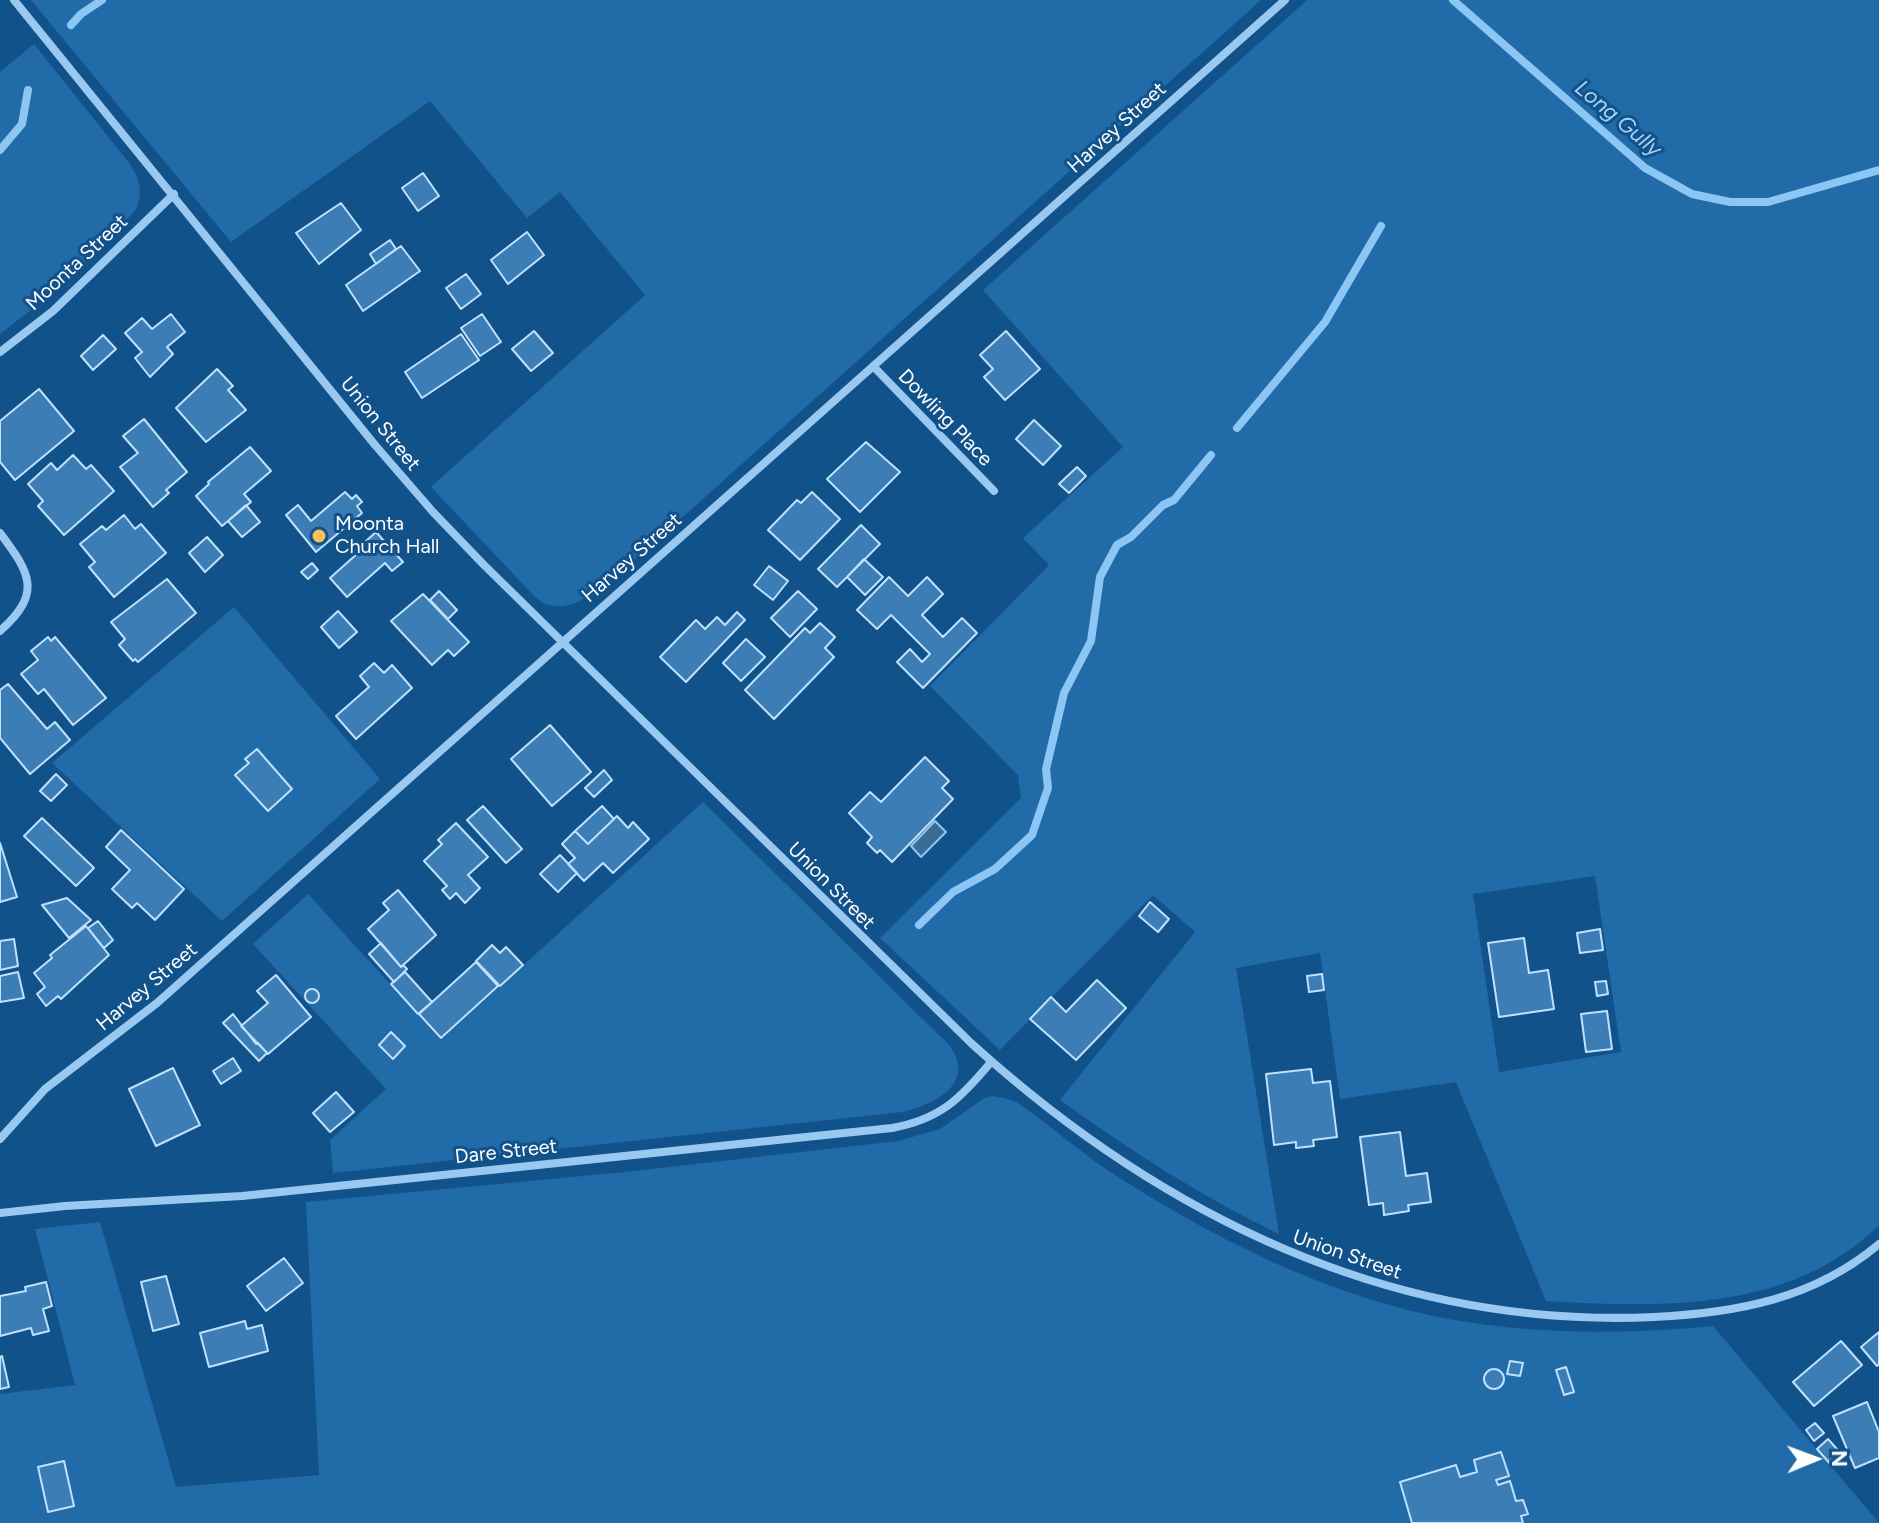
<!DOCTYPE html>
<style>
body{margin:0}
#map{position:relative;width:1879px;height:1523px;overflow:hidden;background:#12528a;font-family:Figtree,sans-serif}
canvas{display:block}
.north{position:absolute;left:1775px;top:1419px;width:80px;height:80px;-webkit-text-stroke:6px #12528a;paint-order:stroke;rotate:89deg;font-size:22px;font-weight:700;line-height:32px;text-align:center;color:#fff}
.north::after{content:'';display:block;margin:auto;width:28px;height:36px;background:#fff;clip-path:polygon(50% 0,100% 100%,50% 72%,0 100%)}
</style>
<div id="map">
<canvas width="1879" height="1523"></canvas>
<div class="north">N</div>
</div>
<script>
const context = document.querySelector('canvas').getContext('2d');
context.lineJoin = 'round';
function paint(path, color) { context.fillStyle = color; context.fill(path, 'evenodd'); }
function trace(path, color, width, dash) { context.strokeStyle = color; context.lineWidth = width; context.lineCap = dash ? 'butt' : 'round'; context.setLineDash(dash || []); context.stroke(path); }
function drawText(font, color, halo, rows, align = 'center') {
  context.font = font + ' Figtree,sans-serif'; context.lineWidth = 6; context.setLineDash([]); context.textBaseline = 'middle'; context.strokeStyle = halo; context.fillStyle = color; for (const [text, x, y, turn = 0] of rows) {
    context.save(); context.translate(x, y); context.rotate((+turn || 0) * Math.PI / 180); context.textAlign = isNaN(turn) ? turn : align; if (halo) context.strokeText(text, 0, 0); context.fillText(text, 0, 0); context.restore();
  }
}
const green = new Path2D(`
 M 31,0 L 1261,0 L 620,573 C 595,591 564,622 535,597 L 431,487 L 645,295 L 560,192 L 527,218 L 430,101 L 231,242 Z
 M 1307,0 L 1879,0 L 1879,1226 C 1867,1236 1854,1248 1840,1256 C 1757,1311 1642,1307 1546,1301 L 1456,1082 L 1340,1099 L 1320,953 L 1236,968 L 1279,1234 C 1202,1197 1129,1150 1060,1100 L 1195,932 L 1153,895 L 1000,1050 L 880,938 L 1021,798 L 1018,775 L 930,686 L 1049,565 L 1023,538 L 1123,447 L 983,290 ZM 1595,876 L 1621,1052 L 1499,1072 L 1473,894 Z
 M 34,44 L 130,164 C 140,180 144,194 135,211 L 54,292 L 0,334 L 0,72 Z
 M 234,607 L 380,779 L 222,921 L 52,763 Z
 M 703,802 L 950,1046 C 976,1084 935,1104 903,1112 L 333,1173 L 330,1140 L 386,1089 L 253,944 L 308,894 L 441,1040 Z
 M 991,1096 L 1008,1099 L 1018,1103 C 1051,1126 1081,1153 1115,1175 C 1212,1237 1316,1290 1429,1315 C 1522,1335 1619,1335 1713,1326 L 1879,1523 L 1523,1523 L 1521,1516 L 1528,1513 L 1523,1500 L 1516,1501 L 1510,1482 L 1498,1485 L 1496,1480 L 1509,1476 L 1501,1452 L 1474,1460 L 1477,1472 L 1460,1477 L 1455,1465 L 1400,1482 L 1412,1523 L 0,1523 L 0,1394 L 75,1385 L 35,1229 L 100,1222 L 176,1487 L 319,1475 L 306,1202 L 625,1172 L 898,1141 L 940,1129 L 983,1099 Z`);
const water = new Path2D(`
 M 935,821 L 946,832 L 921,857 L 911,846 Z`);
const stream = new Path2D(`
 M 1453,0 L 1645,168 L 1692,194 L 1730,202 L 1768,202 L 1879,170
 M 71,25 L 81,14 L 102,0
 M 0,150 L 22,124 L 28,90
 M 1237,428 L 1325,322 L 1381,226
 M 919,925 L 953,892 L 995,869 L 1032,835 L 1048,788 L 1046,769 L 1064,693 L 1091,641 L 1100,577 L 1117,545 L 1131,537 L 1163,505 L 1174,500 L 1211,455`);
const building = new Path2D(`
 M 423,173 L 439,196 L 418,211 L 402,188 Z
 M 341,203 L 361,230 L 319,264 L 296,233 Z
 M 527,232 L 544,255 L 508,284 L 491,260 Z
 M 390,240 L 396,249 L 376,264 L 370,254 Z
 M 401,246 L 420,271 L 363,311 L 346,285 Z
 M 466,274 L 481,294 L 461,309 L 446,288 Z
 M 171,314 L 185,332 L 167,347 L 173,354 L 150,377 L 135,358 L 142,352 L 125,333 L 142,318 L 152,329 Z
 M 482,314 L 501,342 L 480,356 L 461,328 Z
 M 534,331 L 553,353 L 531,371 L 512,349 Z
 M 1006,331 L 1040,369 L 1005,400 L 984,377 L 993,369 L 980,355 Z
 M 461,334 L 479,360 L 422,398 L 405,372 Z
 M 103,335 L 116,349 L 93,370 L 81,356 Z
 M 217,369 L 233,386 L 228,390 L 246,410 L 206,442 L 176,408 Z
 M 39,389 L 74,431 L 15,480 L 0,462 L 0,421 Z
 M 144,419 L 187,472 L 166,490 L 169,493 L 153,507 L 120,467 L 138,453 L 123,436 Z
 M 1034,420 L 1061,446 L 1043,465 L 1016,439 Z
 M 866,442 L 900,472 L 860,512 L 827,479 Z
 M 250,447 L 271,471 L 244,494 L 251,502 L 222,526 L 196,496 L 209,484 L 208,482 Z
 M 73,455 L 86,469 L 91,465 L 114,491 L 64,535 L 38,506 L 43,501 L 28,484 L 51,463 L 57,470 Z
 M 1077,467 L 1086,476 L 1069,493 L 1059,484 Z
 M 345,492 L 352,499 L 356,495 L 362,502 L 357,506 L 362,513 L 316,552 L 286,515 L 298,505 L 311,521 Z
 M 812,492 L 840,519 L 800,560 L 768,530 L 797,500 L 801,503 Z
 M 246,505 L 260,522 L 242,537 L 228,521 Z
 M 124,515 L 135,529 L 141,524 L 166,553 L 114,597 L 89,567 L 95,562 L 80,544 L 102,526 L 106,530 Z
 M 861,525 L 880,544 L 837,587 L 818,569 Z
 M 376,532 L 403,562 L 392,571 L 385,563 L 347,597 L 330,578 L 367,545 L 365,542 Z
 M 207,537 L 223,555 L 205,572 L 189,553 Z
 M 864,559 L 883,577 L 865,595 L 847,577 Z
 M 312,563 L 318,570 L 308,579 L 301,572 Z
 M 769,566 L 788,581 L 773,600 L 754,585 Z
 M 889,577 L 908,596 L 927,577 L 943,594 L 922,615 L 943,637 L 962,618 L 977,633 L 923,688 L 897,662 L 910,649 L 922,662 L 930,654 L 891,615 L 877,629 L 857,610 Z
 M 167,579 L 196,613 L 138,662 L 135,659 L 133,661 L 119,645 L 125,639 L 111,622 Z
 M 439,591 L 457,610 L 448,619 L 430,600 Z
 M 798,591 L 817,609 L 790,637 L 771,618 Z
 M 423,594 L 469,642 L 454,656 L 448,650 L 432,665 L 391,621 Z
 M 338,611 L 357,632 L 339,648 L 321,627 Z
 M 737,612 L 745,620 L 686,682 L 660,657 L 696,620 L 705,629 L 717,617 L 725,625 Z
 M 820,623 L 835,637 L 825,648 L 834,657 L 774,719 L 745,690 L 805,628 L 810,633 Z
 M 48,637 L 51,641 L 55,637 L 106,698 L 73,725 L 44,689 L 38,694 L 21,674 L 38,660 L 31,651 Z
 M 746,639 L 765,657 L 741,681 L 723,663 Z
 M 374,663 L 384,673 L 392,665 L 412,688 L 356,739 L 336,716 L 369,687 L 360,676 Z
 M 8,684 L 47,729 L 55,722 L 70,740 L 30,774 L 0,738 L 0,690 Z
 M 550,725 L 591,772 L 552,806 L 511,759 Z
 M 257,749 L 292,789 L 268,811 L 235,775 L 249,763 L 245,759 Z
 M 925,757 L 949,781 L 942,788 L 953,799 L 892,862 L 880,850 L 877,853 L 867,843 L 872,837 L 849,813 L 870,792 L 881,802 Z
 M 604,770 L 612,780 L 594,797 L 585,788 Z
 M 56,774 L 67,785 L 51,801 L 40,791 Z
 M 483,806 L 522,849 L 506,863 L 467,820 Z
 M 602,806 L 614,819 L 588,844 L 575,831 Z
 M 617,816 L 628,828 L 633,822 L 649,839 L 613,873 L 603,863 L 584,881 L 568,864 L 575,858 L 562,844 L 575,831 L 588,844 Z
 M 42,818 L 94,868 L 76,886 L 24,836 Z
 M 456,823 L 488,857 L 468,875 L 480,888 L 465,903 L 456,893 L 450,899 L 442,890 L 447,886 L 424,861 L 442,844 L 438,840 Z
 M 121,830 L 184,889 L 155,920 L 137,903 L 132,908 L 112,889 L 130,870 L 106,847 Z
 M 0,843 L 17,897 L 0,902 Z
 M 560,855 L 577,873 L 558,892 L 540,874 Z
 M 398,890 L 436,935 L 401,967 L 368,929 L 389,910 L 383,903 Z
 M 67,898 L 91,920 L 69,938 L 42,905 Z
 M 1150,902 L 1169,919 L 1158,932 L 1139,916 Z
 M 98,921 L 113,940 L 104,948 L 88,928 Z
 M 86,926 L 109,955 L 61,999 L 58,996 L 46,1006 L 37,994 L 45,987 L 34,973 L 52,958 L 50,955 Z
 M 1600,929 L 1603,950 L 1580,953 L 1577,933 Z
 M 1524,938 L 1529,973 L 1548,970 L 1554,1009 L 1499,1017 L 1488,943 Z
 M 14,939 L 18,966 L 0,970 L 0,941 Z
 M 381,943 L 401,967 L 403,965 L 407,969 L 394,982 L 369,954 Z
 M 492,945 L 500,953 L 506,947 L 523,965 L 500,986 L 476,961 Z
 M 476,962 L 498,986 L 441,1038 L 419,1014 Z
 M 18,972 L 24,998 L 0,1002 L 0,976 Z
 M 405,972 L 432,1002 L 418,1014 L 391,984 Z
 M 1322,974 L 1324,990 L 1309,992 L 1307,976 Z
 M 276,975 L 311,1017 L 268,1054 L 241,1026 L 268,1003 L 257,991 Z
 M 1097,980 L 1126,1008 L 1076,1060 L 1030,1019 L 1051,997 L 1066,1012 Z
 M 1606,981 L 1608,994 L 1597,996 L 1595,982 Z
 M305 996a7 7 0 1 1 14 0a7 7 0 1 1-14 0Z
 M 1607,1011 L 1612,1049 L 1586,1052 L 1581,1014 Z
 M 233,1014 L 256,1044 L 258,1043 L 267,1053 L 259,1061 L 223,1023 Z
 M 391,1032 L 405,1046 L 393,1059 L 379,1045 Z
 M 233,1058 L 241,1071 L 221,1084 L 213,1071 Z
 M 173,1068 L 200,1125 L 156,1146 L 129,1089 Z
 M 1311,1069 L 1313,1083 L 1330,1081 L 1337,1137 L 1313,1140 L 1314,1146 L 1296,1148 L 1296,1142 L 1274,1145 L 1266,1074 Z
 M 336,1092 L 354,1112 L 330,1132 L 313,1113 Z
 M 1400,1132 L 1406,1176 L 1427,1173 L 1431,1202 L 1408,1205 L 1409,1211 L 1384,1215 L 1383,1203 L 1369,1205 L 1360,1137 Z
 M 284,1258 L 303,1283 L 266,1311 L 247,1286 Z
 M 166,1276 L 179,1324 L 153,1331 L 141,1282 Z
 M 46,1282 L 52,1306 L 43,1309 L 49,1331 L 33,1335 L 31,1328 L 0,1336 L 0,1296 L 26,1291 L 25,1287 Z
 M 245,1321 L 247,1329 L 262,1325 L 268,1351 L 209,1367 L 200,1333 Z
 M 1879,1332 L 1879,1364 L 1877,1366 L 1861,1347 Z
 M 1841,1341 L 1862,1365 L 1814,1406 L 1793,1382 Z
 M 2,1356 L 9,1387 L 0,1389 L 0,1357 Z
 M 1510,1361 L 1523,1363 L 1520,1376 L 1507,1374 Z
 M 1566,1367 L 1574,1392 L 1564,1395 L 1556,1370 Z
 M1484 1379a10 10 0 1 1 20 0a10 10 0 1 1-20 0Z
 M 1867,1402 L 1879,1432 L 1879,1458 L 1855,1468 L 1833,1416 Z
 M 1815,1423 L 1824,1433 L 1814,1441 L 1806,1430 Z
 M 1828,1439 L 1844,1457 L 1833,1467 L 1817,1449 Z
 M 1501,1452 L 1509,1476 L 1496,1480 L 1498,1485 L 1510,1481 L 1516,1501 L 1523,1500 L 1528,1514 L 1521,1516 L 1523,1523 L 1412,1523 L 1400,1482 L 1456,1465 L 1460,1477 L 1477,1472 L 1474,1460 Z
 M 64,1461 L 74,1506 L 48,1512 L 38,1467 Z`);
const minor = new Path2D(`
 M 14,0 L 375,445 L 433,512 L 484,565 L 971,1043 C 1162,1216 1391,1329 1654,1317 C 1736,1313 1814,1299 1879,1244
 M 0,352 L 53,311 L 174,194
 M 873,366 L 994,491
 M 0,533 C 30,573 43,593 0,631
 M 0,1139 L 45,1089 L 157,1003 L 1285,0
 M 0,1213 L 65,1206 L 242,1196 L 892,1128 C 941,1119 961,1098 991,1062`);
const markers = [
 [319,536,8,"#ffbf59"]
];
const streetNames = [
 ["Harvey Street",1117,128,-42],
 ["Moonta Street",77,263,-43],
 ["Dowling Place",945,418,46],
 ["Union Street",380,424,51],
 ["Harvey Street",632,558,-41],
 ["Union Street",831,886,45],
 ["Harvey Street",147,987,-40],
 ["Dare Street",506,1152,-6],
 ["Union Street",1347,1255,19]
];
const poiNames = [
 ["Moonta",335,524],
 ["Church Hall",335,547]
];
const waterNames = [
 ["Long Gully",1618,119,40]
];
paint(green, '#216ba8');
paint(water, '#3c6c95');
trace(water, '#8bc6f4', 2);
trace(stream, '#8bc6f4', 8);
paint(building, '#3b7db4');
trace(building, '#c0e1fc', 2);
trace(minor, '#99c9f0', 8);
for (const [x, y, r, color] of markers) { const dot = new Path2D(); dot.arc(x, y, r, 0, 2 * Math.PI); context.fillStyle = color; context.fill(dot); trace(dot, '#12528a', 3); }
drawText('20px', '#fff', '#12528a', streetNames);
drawText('20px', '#fff', '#12528a', poiNames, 'left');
drawText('italic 22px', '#a5d3f8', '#12528a', waterNames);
</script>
